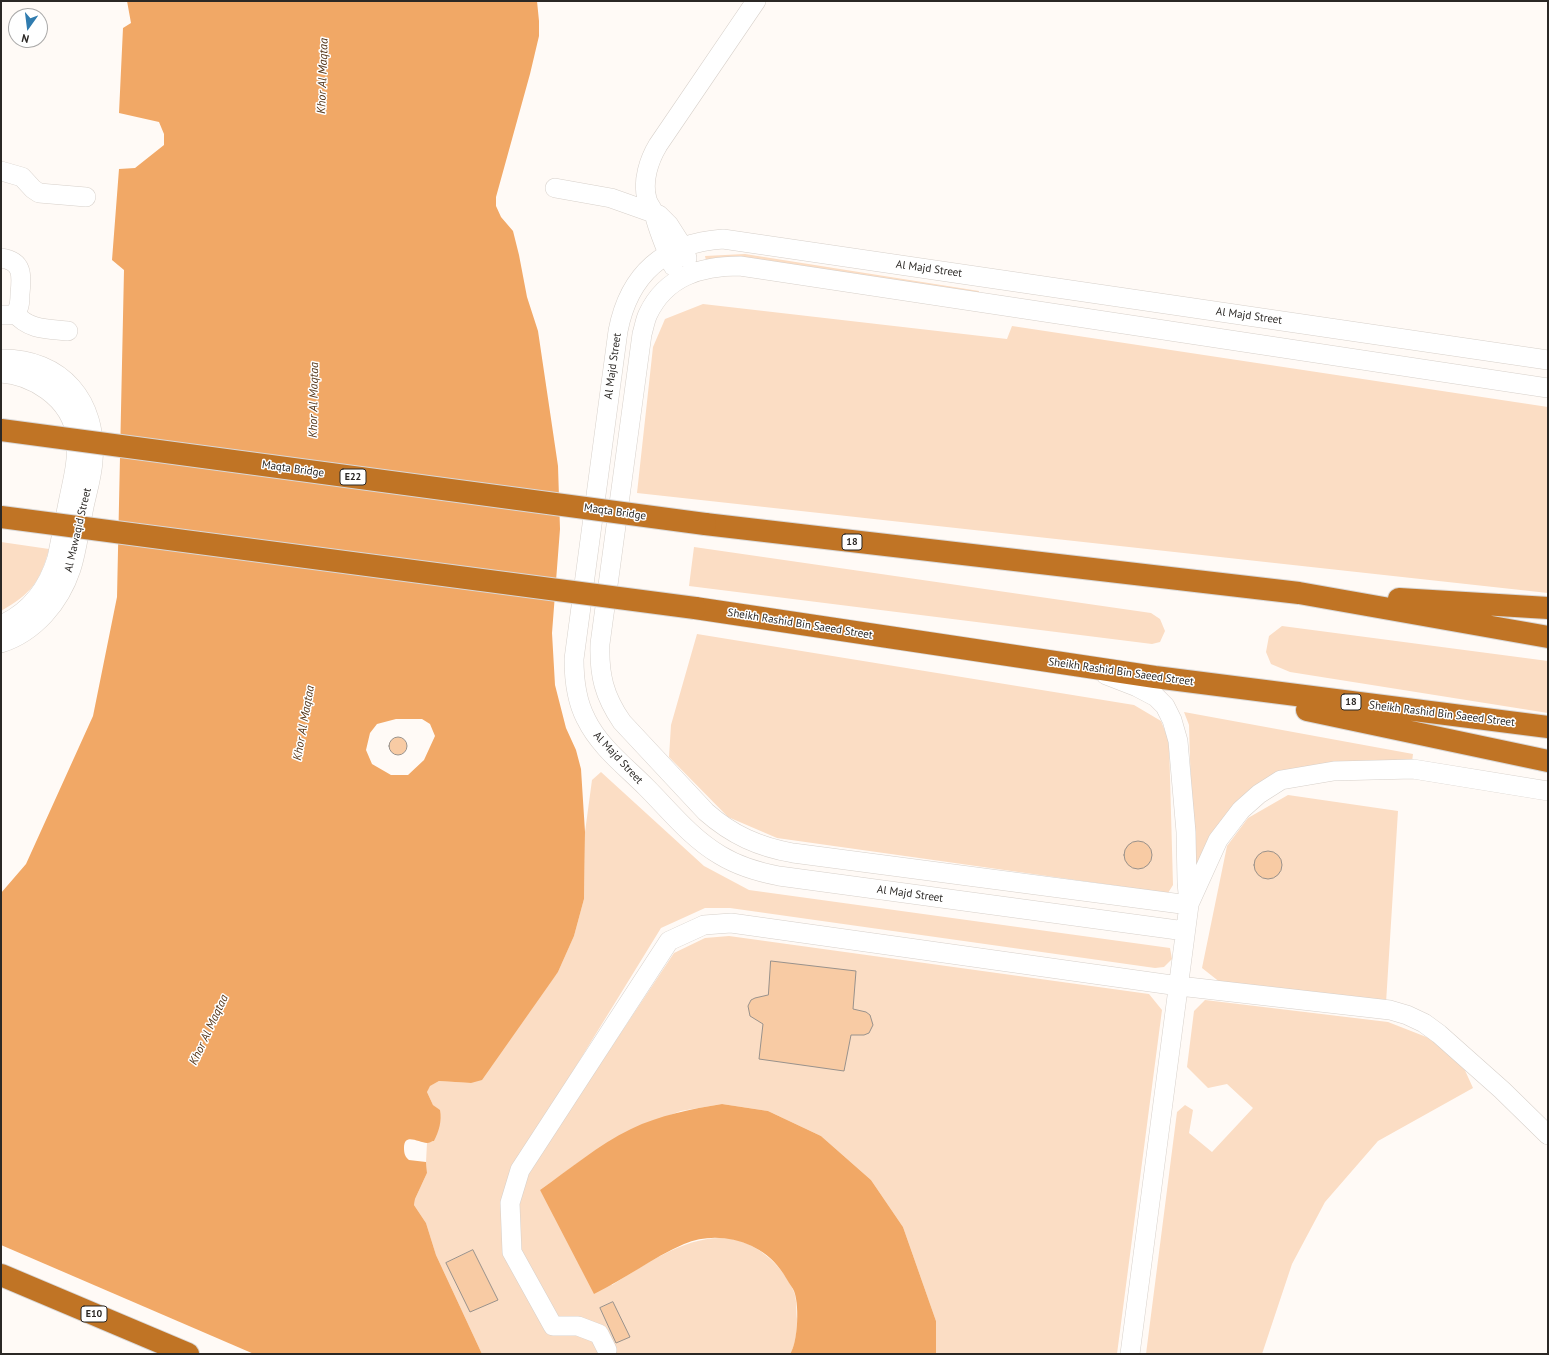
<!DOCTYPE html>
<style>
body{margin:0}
#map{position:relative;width:1549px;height:1355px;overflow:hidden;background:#fffaf6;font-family:"PT Sans",sans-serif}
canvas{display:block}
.frame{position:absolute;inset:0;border:2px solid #2b2825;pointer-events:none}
.north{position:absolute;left:8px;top:8px;width:40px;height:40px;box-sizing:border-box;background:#fff;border:1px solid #aaa9a8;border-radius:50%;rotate:194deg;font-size:11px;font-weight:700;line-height:16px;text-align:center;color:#2b2825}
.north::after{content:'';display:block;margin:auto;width:14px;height:18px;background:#307caf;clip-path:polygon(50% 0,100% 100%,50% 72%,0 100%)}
</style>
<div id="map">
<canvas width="1549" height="1355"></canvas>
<div class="frame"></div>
<div class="north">N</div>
</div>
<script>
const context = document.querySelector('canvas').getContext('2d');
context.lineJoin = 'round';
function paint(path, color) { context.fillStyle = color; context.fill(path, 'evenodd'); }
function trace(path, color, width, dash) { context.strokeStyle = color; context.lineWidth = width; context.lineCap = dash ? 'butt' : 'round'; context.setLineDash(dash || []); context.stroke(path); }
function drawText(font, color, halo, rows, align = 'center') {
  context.font = font + ' "PT Sans",sans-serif'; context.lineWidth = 3; context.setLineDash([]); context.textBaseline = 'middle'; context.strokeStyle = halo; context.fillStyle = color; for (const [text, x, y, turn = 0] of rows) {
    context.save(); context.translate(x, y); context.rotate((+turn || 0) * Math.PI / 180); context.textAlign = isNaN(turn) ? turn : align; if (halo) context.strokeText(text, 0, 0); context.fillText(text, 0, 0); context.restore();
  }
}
const green = new Path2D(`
 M 745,254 L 979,291 L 978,300 L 707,265 L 705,256 Z
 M 703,304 L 1007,339 L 1012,326 L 1548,407 L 1548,593 L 637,493 L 653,347 L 665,319 Z
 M 1,542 L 49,549 C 40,582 31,594 1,611 Z
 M 694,547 L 1151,613 L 1160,619 L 1165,631 L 1160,642 L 1152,644 L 689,586 Z
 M 1282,626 L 1548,661 L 1548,713 L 1290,672 L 1271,664 L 1266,652 L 1269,636 Z
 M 697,634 L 1134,705 L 1161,721 L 1169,741 L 1173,885 L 1168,893 L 777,838 L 728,817 L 669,757 L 671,725 Z
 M 1184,712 L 1413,754 L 1412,762 L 1278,773 L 1197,864 L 1193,860 L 1189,725 Z
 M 601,772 L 704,866 L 749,890 L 1170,948 L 1172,959 L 1164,967 L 1155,968 L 730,908 L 705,908 L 661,928 L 517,1162 L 529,1171 L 674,953 L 705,938 L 729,936 L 1149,994 L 1162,1010 L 1117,1354 L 936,1354 L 936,1321 L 903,1227 L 871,1180 L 821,1136 L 768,1111 L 722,1104 L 681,1111 L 632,1129 L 586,1157 L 540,1190 L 612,1285 C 644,1265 684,1237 722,1238 C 753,1238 783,1265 794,1292 C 797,1299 796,1311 797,1319 C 797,1329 796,1345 790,1354 L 482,1354 L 436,1255 L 426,1223 L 414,1205 L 415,1199 L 427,1173 L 426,1162 L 427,1143 L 434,1141 L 440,1111 L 433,1105 L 427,1092 L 429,1086 L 439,1081 L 471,1083 L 558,972 L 574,936 L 584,899 L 585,832 L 592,780 Z
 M 1288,795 L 1398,811 L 1386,1003 L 1221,983 L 1202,968 L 1227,846 L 1248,818 Z
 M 1205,1000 L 1388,1022 L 1434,1040 L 1463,1066 L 1473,1088 L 1378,1141 L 1325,1202 L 1292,1264 L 1262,1354 L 1146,1354 L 1177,1112 L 1185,1105 L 1193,1110 L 1189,1133 L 1212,1152 L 1253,1108 L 1227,1084 L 1208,1088 L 1187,1067 L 1194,1011 Z`);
const water = new Path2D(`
 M 127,1 L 537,1 L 539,21 L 539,36 L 530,74 L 496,197 L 496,206 L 501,217 L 513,231 L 519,255 L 527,297 L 538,331 L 558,466 L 560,529 L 552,633 L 555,685 L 566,728 L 576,750 L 581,769 L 585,832 L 584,899 L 574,936 L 558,972 L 482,1080 L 471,1083 L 439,1081 L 430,1086 L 427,1092 L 433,1105 L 440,1110 C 442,1121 439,1131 434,1141 C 432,1141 430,1143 427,1143 C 419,1143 404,1132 404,1148 C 404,1153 405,1157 409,1160 L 426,1162 L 427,1173 L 415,1199 L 414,1205 L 426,1223 L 436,1255 L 482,1354 L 1,1354 L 1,893 L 26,864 L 93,716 L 117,597 L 124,270 L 112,260 L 119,169 L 135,168 L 164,145 L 164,134 L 159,122 L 119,113 L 123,28 L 131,23 ZM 396,719 L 422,719 L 430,724 L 435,736 L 424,760 L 408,775 L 391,775 L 372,764 L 366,750 L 370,733 L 377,724 Z
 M 722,1104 L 768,1111 L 821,1136 L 871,1180 L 903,1227 L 936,1321 L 936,1354 L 790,1354 C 798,1343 800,1301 793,1289 C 788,1282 785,1275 780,1269 C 759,1240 716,1230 684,1244 C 652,1258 625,1279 594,1294 L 540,1190 C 570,1169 598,1145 631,1129 C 660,1115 691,1109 722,1104 Z`);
const pier = new Path2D(`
 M 1,1245 L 254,1354 L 1,1354 Z`);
const building = new Path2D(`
 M389 746a9 9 0 1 1 18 0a9 9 0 1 1-18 0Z
 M1124 855a14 14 0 1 1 28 0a14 14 0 1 1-28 0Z
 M1254 865a14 14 0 1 1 28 0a14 14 0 1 1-28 0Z
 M 771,961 L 856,971 L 853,1009 L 866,1012 L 870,1015 L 873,1025 L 869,1033 L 864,1035 L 851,1035 L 844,1071 L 759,1059 L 763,1024 L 750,1016 L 748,1006 L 751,1000 L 755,998 L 768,995 Z
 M 473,1250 L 498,1300 L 470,1312 L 446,1263 Z
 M 613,1302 L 630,1337 L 616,1343 L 600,1308 Z`);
const minor = new Path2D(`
 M 1,171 L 22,177 L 33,189 L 39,193 L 86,197
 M 555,188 L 611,198 L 659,215 L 669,225 L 683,247 L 687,258
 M 1,258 C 23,261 22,275 20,294 C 20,300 20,307 16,312 C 12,316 6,315 1,315
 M 673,266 C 666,248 658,231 654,213 C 652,208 648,204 647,199 C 642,181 649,160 658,145 L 756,1
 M 15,313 C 28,330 48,329 68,331
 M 1,359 C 62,358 98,402 93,461 C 92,478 86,495 83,512 C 79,531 77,551 71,569 C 60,602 35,632 1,643
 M 1,373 C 17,374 33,380 47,390 C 87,419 78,457 69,498 C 65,518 61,538 57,558 C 48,588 30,612 1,625
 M 1106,675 L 1137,687 L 1156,697 L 1165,706 L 1172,720 L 1178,741 L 1186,832 L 1187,882 L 1189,905 L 1130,1354
 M 1189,904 L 1218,840 L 1241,810 L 1259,794 L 1281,780 L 1334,771 L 1413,769 L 1548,791
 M 1189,905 L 793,853 C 759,847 732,835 706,812 L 622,722 C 604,696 599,675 600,644 L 642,334 C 644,328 645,320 648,314 C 666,276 701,266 740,266 L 1548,388
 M 1185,931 L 779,876 C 758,872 738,866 720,855 C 691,838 669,810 646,787 C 625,766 599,746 586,719 C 576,700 574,680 574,659 L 618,331 C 629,274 664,243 723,239 L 1548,360
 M 607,1350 L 599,1334 L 578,1326 L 553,1326 L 512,1252 L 510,1203 L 520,1170 L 669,941 L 704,925 L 731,923 L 1179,986 L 1390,1010 L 1407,1015 L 1424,1023 L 1439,1034 L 1502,1090 L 1548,1135`);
const highway = new Path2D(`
 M 705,524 L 1299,593 L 1548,637
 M 1399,599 L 1548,608
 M 695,608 L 1155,677 L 1548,727
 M 1307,710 L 1548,761
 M 1,1275 L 188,1354`);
const highwayBridge = new Path2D(`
 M 1,430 L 705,524
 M 1,517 L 695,608`);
const shields = [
 [353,477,26],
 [852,542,20],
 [1351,702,20],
 [94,1314,26]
];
const shieldNames = [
 ["E22",353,477],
 ["18",852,542],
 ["18",1351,702],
 ["E10",94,1314]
];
const streetNames = [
 ["Al Majd Street",929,269,8],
 ["Al Majd Street",1249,316,8],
 ["Al Majd Street",613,366,-82],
 ["Maqta Bridge",293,469,8],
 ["Maqta Bridge",615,512,8],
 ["Al Mawaqid Street",78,530,-77],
 ["Sheikh Rashid Bin Saeed Street",800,624,9],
 ["Sheikh Rashid Bin Saeed Street",1121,672,8],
 ["Sheikh Rashid Bin Saeed Street",1442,714,7],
 ["Al Majd Street",618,758,47],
 ["Al Majd Street",910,894,8]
];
const waterNames = [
 ["Khor Al Maqtaa",323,76,-88],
 ["Khor Al Maqtaa",314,400,-89],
 ["Khor Al Maqtaa",304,723,-80],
 ["Khor Al Maqtaa",209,1030,-65]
];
paint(green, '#fbddc4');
paint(water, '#f1a866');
paint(pier, '#fffaf6');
paint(building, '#f8cba4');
trace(building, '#99928c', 1);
trace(minor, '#d7d0ca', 20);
trace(highway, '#d9d8d8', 24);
trace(minor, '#fff', 19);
trace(highway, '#c07425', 22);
trace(highwayBridge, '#d9d8d8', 24, []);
trace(highwayBridge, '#c07425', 22);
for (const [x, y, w] of shields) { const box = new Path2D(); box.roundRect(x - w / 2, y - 8, w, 16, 3); context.fillStyle = '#fff'; context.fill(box); trace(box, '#2b2825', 1); }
drawText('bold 10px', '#2b2825', null, shieldNames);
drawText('11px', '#2b2825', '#fff', streetNames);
drawText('italic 12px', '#55371b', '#fff', waterNames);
</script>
